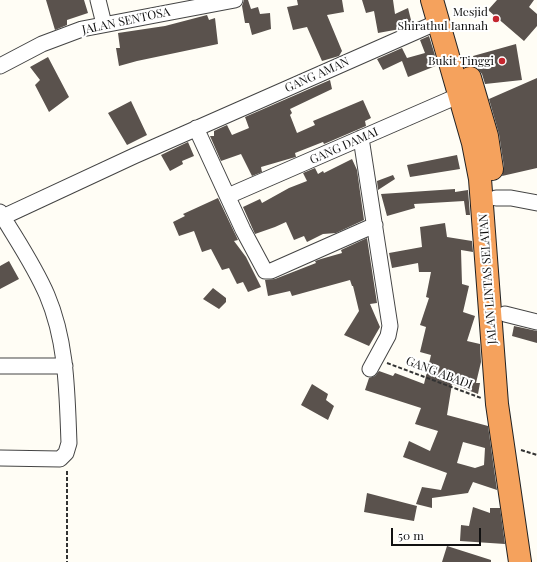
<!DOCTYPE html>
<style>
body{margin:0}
#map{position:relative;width:537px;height:562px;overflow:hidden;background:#fffdf5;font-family:"Playfair Display",serif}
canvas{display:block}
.scale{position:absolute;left:391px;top:528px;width:90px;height:18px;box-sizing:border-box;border:2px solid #111;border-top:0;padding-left:5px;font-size:12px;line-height:14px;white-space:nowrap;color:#111;-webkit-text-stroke:3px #fff;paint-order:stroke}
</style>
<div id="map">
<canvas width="537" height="562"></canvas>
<div class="scale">50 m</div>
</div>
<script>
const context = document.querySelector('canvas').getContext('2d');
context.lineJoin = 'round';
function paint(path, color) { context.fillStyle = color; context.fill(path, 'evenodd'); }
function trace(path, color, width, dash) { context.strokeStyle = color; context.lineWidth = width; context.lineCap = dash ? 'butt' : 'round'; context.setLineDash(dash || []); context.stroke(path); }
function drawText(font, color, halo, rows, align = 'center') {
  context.font = font + ' "Playfair Display",serif'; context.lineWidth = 4; context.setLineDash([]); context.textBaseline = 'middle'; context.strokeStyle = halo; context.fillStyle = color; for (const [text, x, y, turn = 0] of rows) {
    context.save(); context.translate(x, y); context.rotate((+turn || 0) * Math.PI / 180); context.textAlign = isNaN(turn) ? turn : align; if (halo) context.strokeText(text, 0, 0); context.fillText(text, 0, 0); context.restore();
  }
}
const building = new Path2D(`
 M 46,0 L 84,0 L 88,13 L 67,20 L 67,25 L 55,30 Z
 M 244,0 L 248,0 L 251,9 L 258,7 L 260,14 L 270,13 L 271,29 L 252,35 L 249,23 L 245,23 L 242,6 Z
 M 297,0 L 342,0 L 344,12 L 327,15 L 342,51 L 339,56 L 322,61 L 307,27 L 293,30 L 287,7 L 298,5 Z
 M 362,0 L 393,0 L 395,14 L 408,8 L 412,24 L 400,29 L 378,33 L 374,11 L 366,13 Z
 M 497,0 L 534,0 L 529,7 L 537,14 L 537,26 L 524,41 L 488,10 Z
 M 207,15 L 209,20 L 215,18 L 218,44 L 137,61 L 119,66 L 116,48 L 120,48 L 118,33 L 165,26 Z
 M 429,36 L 438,65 L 408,77 L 402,61 L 383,70 L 377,59 L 402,48 L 407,58 L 425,53 L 420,40 Z
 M 516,44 L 522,80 L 485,84 L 482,74 L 476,67 L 473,56 Z
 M 48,57 L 69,97 L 49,112 L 35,85 L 40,80 L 30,67 Z
 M 537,78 L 537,168 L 502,176 L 504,167 L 499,134 L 489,99 Z
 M 330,80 L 332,89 L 290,109 L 292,113 L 290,115 L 297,133 L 315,125 L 313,121 L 363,100 L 371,118 L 365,121 L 366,126 L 324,144 L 323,142 L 295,153 L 296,157 L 292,158 L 261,167 L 262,172 L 252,176 L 241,154 L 221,161 L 210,136 L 214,136 L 214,131 L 227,125 L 232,135 L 249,128 L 245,117 Z
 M 131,101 L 147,135 L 127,145 L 108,113 Z
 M 188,142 L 194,156 L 182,161 L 183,164 L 170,171 L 161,155 Z
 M 457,155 L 460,169 L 410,177 L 407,165 Z
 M 352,159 L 357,170 L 364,220 L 336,233 L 323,234 L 307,242 L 304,236 L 294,240 L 286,222 L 275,227 L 255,234 L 243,207 L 260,199 L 262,203 L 289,188 L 307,181 L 303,173 L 315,168 L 318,174 L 323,171 L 324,173 Z
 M 393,175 L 395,179 L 378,190 L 377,181 Z
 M 455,189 L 455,192 L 468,190 L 470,215 L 466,215 L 464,201 L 414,204 L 415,208 L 387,216 L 381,194 Z
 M 218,198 L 238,240 L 234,241 L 246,257 L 261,287 L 248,292 L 243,282 L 237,284 L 229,268 L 222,270 L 211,249 L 202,252 L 194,231 L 179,236 L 173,222 L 185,216 L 183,214 Z
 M 445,223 L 447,237 L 472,241 L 473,252 L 461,250 L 462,284 L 469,286 L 463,312 L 475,316 L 467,341 L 480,344 L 481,362 L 476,383 L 480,383 L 478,394 L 452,384 L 447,415 L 488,426 L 497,490 L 473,482 L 468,493 L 432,498 L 432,508 L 416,504 L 422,487 L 441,490 L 447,473 L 403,457 L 409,441 L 430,451 L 438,431 L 415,424 L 421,408 L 365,390 L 369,378 L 375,376 L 379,371 L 393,376 L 395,373 L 424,384 L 431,355 L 420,352 L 426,327 L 420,325 L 429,298 L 426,297 L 431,272 L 419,272 L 418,263 L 392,268 L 389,253 L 422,247 L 420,227 ZM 463,442 L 485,448 L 484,465 L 475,468 L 457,463 Z
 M 367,238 L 377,303 L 370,304 L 380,327 L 369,346 L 344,335 L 359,311 L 353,286 L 352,286 L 350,280 L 292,296 L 290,291 L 268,296 L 265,280 L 275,279 L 316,263 L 315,261 L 321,259 L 342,253 L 341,250 Z
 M 9,261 L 19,279 L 0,289 L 0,266 Z
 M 213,288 L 226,298 L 226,302 L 219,309 L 203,299 Z
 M 514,326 L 537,331 L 537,343 L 512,336 Z
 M 312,384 L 328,394 L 326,400 L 334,406 L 328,420 L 301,405 Z
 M 367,493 L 417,506 L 414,521 L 364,512 Z
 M 473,507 L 490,513 L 490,508 L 500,508 L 505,544 L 460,541 L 461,525 L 469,526 Z
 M 447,546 L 491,560 L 491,562 L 442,562 Z`);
const path = new Path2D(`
 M 387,363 L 481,398
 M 521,450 L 537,455
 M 67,471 L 67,562`);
const minor = new Path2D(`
 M 98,0 L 104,24
 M 0,66 L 42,44 L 82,29 L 235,0
 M 196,128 L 243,230 L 265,271 L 271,271 L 375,225
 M 361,138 L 390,326 L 388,336 L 370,369
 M 228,196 L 460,95
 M 496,198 L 511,198 L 537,203
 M 0,212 L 3,217 L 134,156 L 438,22
 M 505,314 L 537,322
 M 0,366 L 65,366
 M 0,458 L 60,459 L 66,453 L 69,443 C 67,393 67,342 47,295 C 35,267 18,242 3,217`);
const highway = new Path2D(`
 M 432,0 L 473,143 L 480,179 L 497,404 L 520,562
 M 470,78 L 487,136 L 492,169`);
const markers = [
 [496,19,4,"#c4262e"],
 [502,61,4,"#c4262e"]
];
const poiNames = [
 ["Mesjid",488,12],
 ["Shirathul Iannah",488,26],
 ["Bukit Tinggi",494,61]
];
const streetNames = [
 ["JALAN SENTOSA",126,21,-12],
 ["GANG AMAN",317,75,-24],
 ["GANG DAMAI",344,146,-24],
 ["JALAN LINTAS SELATAN",488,279,-94],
 ["GANG ABADI",439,373,21]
];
paint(building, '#5a524d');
trace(minor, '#444', 17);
trace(highway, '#222', 24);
trace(path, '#333', 2, [4, 2]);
trace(minor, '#fff', 15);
trace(highway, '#f5a25d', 22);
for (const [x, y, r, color] of markers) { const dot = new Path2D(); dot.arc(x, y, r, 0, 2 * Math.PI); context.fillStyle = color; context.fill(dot); trace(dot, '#fff', 1.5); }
drawText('12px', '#111', '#fff', poiNames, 'right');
drawText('12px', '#111', '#fff', streetNames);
</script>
